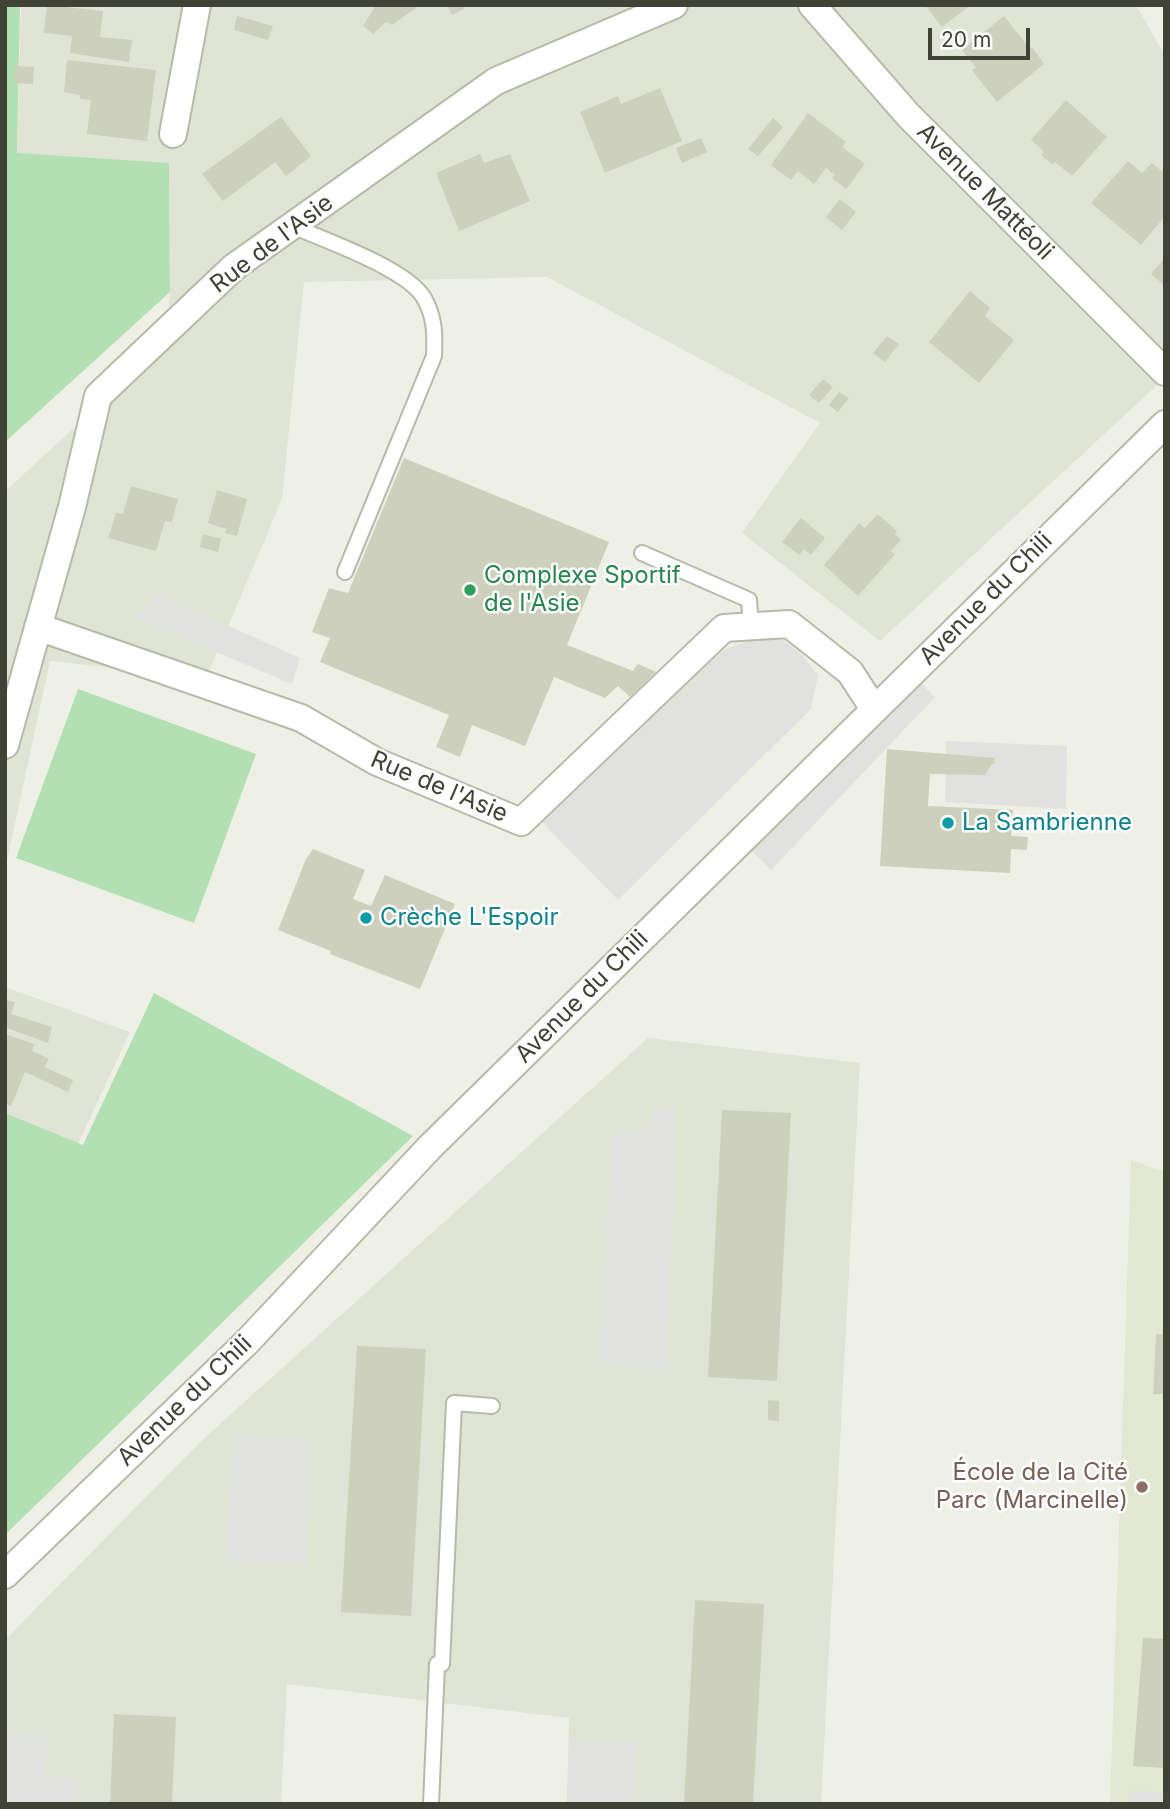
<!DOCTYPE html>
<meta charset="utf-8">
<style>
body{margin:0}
#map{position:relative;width:1170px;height:1809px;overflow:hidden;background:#eef0e5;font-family:Inter,sans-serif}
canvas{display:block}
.frame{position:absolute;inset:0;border:7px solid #404236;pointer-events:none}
.scale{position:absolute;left:928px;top:28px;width:102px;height:32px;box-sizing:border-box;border:4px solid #404236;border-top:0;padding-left:9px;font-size:21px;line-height:24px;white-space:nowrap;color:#404236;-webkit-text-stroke:5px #fff;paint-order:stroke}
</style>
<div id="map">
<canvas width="1170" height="1809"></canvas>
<div class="frame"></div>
<div class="scale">20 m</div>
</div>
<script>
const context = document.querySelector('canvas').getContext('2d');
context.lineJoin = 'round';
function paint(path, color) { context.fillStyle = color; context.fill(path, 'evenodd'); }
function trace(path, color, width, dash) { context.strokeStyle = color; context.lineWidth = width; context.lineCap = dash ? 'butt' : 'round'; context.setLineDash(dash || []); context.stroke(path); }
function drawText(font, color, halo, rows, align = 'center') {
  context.font = font + ' Inter,sans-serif'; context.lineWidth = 5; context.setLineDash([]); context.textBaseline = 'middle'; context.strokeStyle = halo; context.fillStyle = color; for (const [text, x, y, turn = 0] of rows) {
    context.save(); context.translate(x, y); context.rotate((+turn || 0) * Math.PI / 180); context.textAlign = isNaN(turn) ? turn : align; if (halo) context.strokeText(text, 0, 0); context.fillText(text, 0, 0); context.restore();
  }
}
const residential = new Path2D(`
 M 21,5 L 1136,5 L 1165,56 L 1165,378 L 880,641 L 742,533 L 820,423 L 547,277 L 304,282 L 282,499 L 206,678 L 50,661 L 5,870 L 5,491 L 166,344 L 170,292 L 169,164 L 17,154 Z
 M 5,987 L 130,1032 L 77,1146 L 5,1124 Z
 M 648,1038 L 860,1063 L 821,1804 L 567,1804 L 569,1718 L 287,1684 L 281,1804 L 5,1804 L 5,1640 L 200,1442 Z`);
const education = new Path2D(`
 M 1131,1160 L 1155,1169 L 1165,1170 L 1165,1804 L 1110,1804 Z`);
const green = new Path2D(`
 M 5,5 L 20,5 L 17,153 L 169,163 L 170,292 L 5,442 Z
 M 78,689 L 256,754 L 194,923 L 16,858 Z
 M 154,993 L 413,1136 L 5,1535 L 5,1113 L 83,1145 Z`);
const parking = new Path2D(`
 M 160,595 L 300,658 L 292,684 L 135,618 Z
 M 775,636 L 789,644 L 802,655 L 818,675 L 811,709 L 618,900 L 537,817 L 725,649 L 746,642 Z
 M 915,677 L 935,697 L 771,870 L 745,844 Z
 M 946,741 L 1067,746 L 1066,809 L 945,802 Z
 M 652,1108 L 677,1108 L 667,1370 L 598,1364 L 613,1129 L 652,1130 Z
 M 234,1433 L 312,1439 L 307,1566 L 226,1561 Z
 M 5,1733 L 49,1736 L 46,1776 L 79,1779 L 77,1804 L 5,1804 Z
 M 637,1739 L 635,1804 L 567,1804 L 569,1741 Z
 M 1127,1791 L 1165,1792 L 1165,1804 L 1130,1804 Z`);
const building = new Path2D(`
 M 47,5 L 103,11 L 100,37 L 132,40 L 129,62 L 70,53 L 72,36 L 44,33 Z
 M 376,5 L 420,5 L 392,25 L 386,22 L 373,34 L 363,26 Z
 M 447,5 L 462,5 L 464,9 L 452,15 Z
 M 925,5 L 971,5 L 942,27 Z
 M 237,16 L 273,26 L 268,40 L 234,30 Z
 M 1004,16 L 1030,49 L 1032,47 L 1044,64 L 997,102 L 972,70 L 976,68 L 962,50 Z
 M 67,60 L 156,70 L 147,141 L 87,134 L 91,100 L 80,99 L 80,95 L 64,92 Z
 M 15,66 L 34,67 L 33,84 L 14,83 Z
 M 660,88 L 682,141 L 605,173 L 580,112 L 618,96 L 621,104 Z
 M 1066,100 L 1107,137 L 1072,176 L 1055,162 L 1052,164 L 1041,155 L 1044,151 L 1031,140 Z
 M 808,113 L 846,142 L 842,147 L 865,164 L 846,189 L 832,178 L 835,175 L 826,168 L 814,184 L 798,171 L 791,180 L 771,165 Z
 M 281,117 L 311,156 L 286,176 L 275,162 L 223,201 L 202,174 Z
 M 773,118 L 783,127 L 758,156 L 748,149 Z
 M 701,138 L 707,152 L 682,163 L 676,148 Z
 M 480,154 L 484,163 L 510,154 L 530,201 L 459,231 L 436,173 Z
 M 1128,161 L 1142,173 L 1152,163 L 1165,174 L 1165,216 L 1141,245 L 1091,203 Z
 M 840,199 L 856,212 L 842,230 L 826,217 Z
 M 1165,258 L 1165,286 L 1151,274 Z
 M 970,291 L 990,308 L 985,316 L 1014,340 L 979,383 L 929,342 Z
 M 887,336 L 899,344 L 885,362 L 873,353 Z
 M 823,379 L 833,387 L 819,403 L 809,395 Z
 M 839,392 L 849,398 L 838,412 L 829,405 Z
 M 404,458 L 609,542 L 567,645 L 633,671 L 638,664 L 656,672 L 630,697 L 618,686 L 605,698 L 554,677 L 525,746 L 472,725 L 460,757 L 436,747 L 449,715 L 320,662 L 330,638 L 312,632 L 329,588 L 348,593 Z
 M 131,486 L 178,499 L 172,522 L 165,521 L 156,551 L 108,538 L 116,513 L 123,514 Z
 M 217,490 L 247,499 L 237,536 L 225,533 L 227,529 L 208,523 Z
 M 878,514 L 897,531 L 895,534 L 901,540 L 891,551 L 895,554 L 858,596 L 824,565 L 859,523 L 865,528 Z
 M 801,518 L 825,538 L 811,555 L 804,549 L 799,555 L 782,542 Z
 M 203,534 L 221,539 L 218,552 L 200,547 Z
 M 887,749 L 995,758 L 994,764 L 992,764 L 985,775 L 930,774 L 928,806 L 1013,810 L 1011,836 L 1028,837 L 1027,850 L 1011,849 L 1010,873 L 880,866 Z
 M 313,849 L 365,870 L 353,899 L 371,906 L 385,875 L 455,904 L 420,989 L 330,954 L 331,951 L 278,930 L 306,859 Z
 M 5,1000 L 15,1002 L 11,1014 L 52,1027 L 48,1043 L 7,1028 L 5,1033 Z
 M 5,1034 L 34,1044 L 32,1051 L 49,1059 L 44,1067 L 73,1080 L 68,1092 L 25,1072 L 11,1106 L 5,1104 Z
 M 722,1110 L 791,1113 L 777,1381 L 708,1377 Z
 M 1156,1334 L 1165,1334 L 1165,1394 L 1153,1394 Z
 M 357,1346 L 426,1349 L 411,1616 L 341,1612 Z
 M 768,1400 L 779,1401 L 779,1421 L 768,1420 Z
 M 695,1600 L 764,1604 L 753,1804 L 684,1804 Z
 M 1143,1638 L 1165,1639 L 1165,1768 L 1133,1766 Z
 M 114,1714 L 176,1717 L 172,1804 L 110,1804 Z`);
const lane = new Path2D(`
 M 292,226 C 325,240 407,269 424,298 C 435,317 435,335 434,356 L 345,572
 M 642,553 L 749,600 L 751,626
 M 442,1664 L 454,1403 L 492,1406
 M 431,1804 L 437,1664`);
const street = new Path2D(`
 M 812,5 L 908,115 L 1165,372
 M 173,134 L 197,5
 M 38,627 L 301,718 L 377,762 L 521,822 L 724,628 L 789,624 L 850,672 L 874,709
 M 5,745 L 72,507 L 98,396 L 234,267 L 496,81 L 674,5
 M 5,1575 L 246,1343 L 430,1147 L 1165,424`);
const markers = [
 [470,590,7,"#2e9e5b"],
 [948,823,7,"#0f9aa8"],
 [366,918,7,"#0f9aa8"],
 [1142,1487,7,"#8d6e63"]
];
const streetNames = [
 ["Avenue Mattéoli",985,192,45],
 ["Rue de l'Asie",272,244,-37],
 ["Avenue du Chili",986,599,-45],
 ["Rue de l'Asie",439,787,23],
 ["Avenue du Chili",582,997,-45],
 ["Avenue du Chili",185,1401,-44]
];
const leisureNames = [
 ["Complexe Sportif",484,576],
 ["de l'Asie",484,604]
];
const cultureNames = [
 ["La Sambrienne",962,823],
 ["Crèche L'Espoir",380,918]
];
const educationNames = [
 ["École de la Cité",1128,1473],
 ["Parc (Marcinelle)",1128,1501]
];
paint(residential, '#e0e4d4');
paint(education, '#e2e8d1');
paint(green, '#b3e0b3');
paint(parking, '#e1e2dd');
paint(building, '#cdd0bc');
trace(lane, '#b7baa9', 18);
trace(street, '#b7baa9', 30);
trace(lane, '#fff', 14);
trace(street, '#fff', 26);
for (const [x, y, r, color] of markers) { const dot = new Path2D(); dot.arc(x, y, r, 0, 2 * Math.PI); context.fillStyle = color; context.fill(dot); trace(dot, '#fff', 2.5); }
drawText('24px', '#404236', '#fff', streetNames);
drawText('24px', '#27864d', '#fff', leisureNames, 'left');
drawText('24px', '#0d838f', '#fff', cultureNames, 'left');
drawText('24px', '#785e54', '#fff', educationNames, 'right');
</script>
